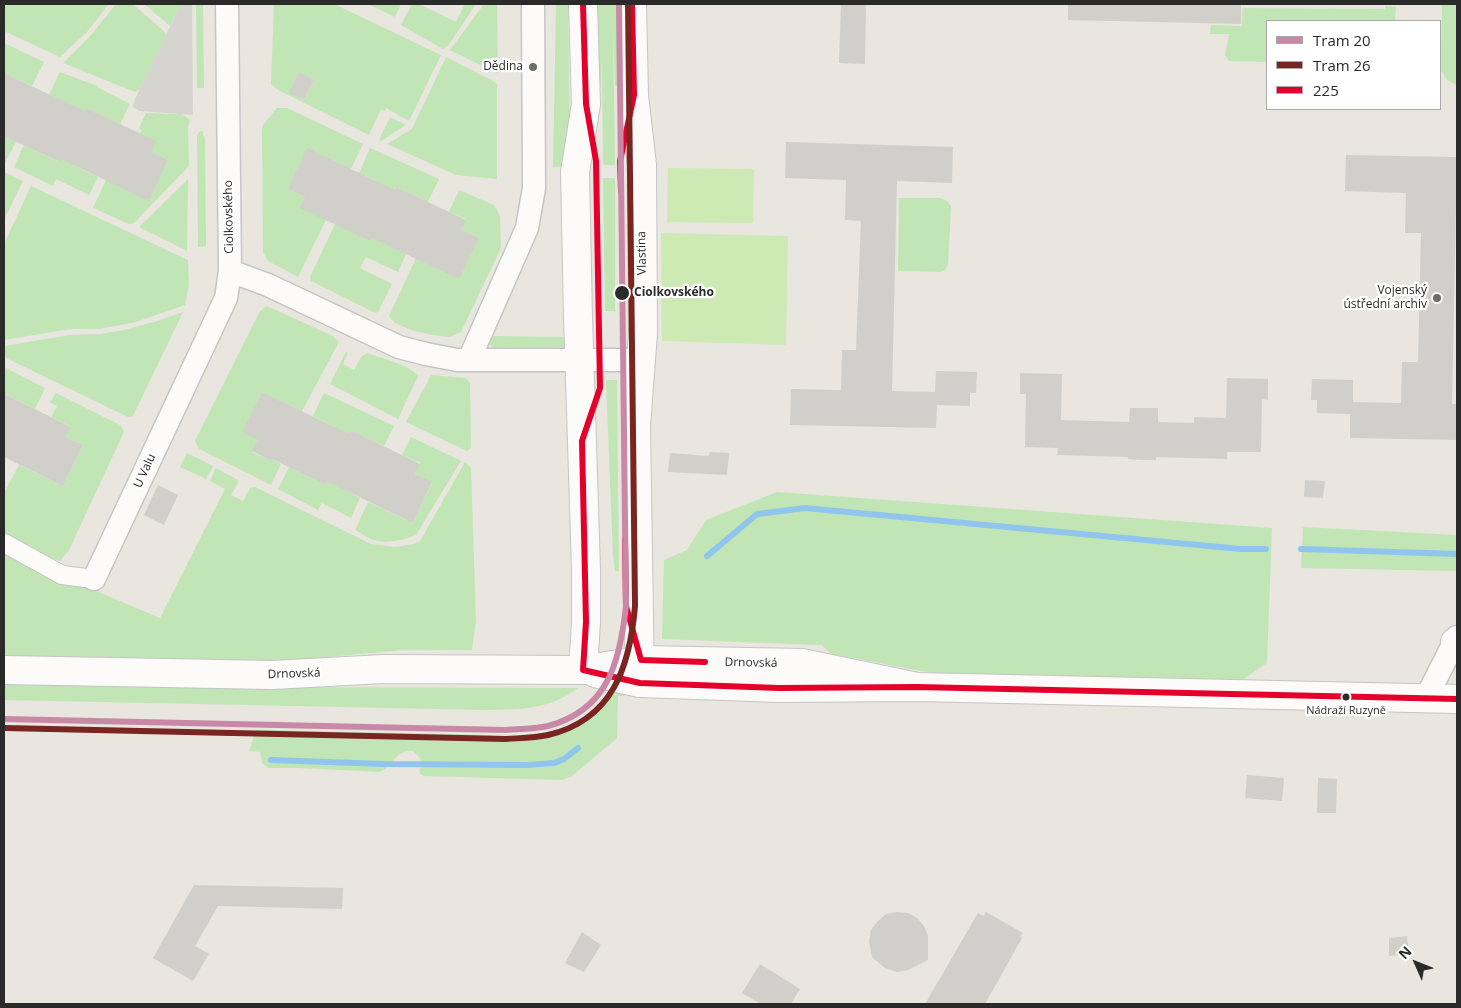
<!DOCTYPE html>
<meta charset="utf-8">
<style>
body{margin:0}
#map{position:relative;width:1461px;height:1008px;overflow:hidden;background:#e8e6df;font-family:"Open Sans",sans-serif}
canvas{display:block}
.frame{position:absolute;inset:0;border:5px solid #2a2a2a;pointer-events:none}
.legend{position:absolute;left:1266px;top:20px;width:175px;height:90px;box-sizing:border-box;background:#fff;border:1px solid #aaa;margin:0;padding:6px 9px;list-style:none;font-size:15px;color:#2a2a2a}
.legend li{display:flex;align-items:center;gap:10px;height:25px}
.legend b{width:25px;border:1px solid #aaa}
.north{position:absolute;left:1391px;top:938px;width:50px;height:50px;-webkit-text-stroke:4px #fff;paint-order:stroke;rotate:314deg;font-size:14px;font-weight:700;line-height:20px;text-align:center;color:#2a2a2a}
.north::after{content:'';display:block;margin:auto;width:18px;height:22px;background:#2a2a2a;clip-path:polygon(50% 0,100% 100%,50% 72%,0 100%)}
</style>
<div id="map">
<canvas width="1461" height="1008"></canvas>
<div class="frame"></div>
<ul class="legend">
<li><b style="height:6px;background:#c989a6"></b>Tram 20</li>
<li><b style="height:6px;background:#792522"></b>Tram 26</li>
<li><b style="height:6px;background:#e4002b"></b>225</li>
</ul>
<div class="north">N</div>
</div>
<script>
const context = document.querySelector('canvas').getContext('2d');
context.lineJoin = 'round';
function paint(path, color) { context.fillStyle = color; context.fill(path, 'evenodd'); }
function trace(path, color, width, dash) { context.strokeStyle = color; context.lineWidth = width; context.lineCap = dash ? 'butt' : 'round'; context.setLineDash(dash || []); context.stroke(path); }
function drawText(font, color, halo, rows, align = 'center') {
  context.font = font + ' "Open Sans",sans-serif'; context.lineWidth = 4.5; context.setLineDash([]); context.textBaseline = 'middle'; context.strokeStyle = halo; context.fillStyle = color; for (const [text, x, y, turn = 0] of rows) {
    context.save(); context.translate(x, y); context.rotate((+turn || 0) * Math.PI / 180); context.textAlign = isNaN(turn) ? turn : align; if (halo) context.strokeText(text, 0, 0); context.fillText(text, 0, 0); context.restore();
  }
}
const green = new Path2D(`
 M 4,4 L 109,4 L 87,32 L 60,57 L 4,31 Z
 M 116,4 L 133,4 L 167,34 L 140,89 L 135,92 L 63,63 L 91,35 Z
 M 144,4 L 181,4 L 170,26 Z
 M 196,4 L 203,4 L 204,88 L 197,88 Z
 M 274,4 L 334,4 L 441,55 L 409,121 L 386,108 L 385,111 L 381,109 L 369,135 L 278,90 L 271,84 ZM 299,73 L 314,80 L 304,100 L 290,93 Z
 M 368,4 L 401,4 L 395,17 Z
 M 412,4 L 419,4 L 456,22 L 465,4 L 476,4 L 448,46 L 443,49 L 401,25 Z
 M 484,4 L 497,4 L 498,74 L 450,50 Z
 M 556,4 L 568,4 L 570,166 L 553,167 Z
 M 592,4 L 621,4 L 622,86 L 615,86 L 613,31 L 615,165 L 603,165 L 602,60 L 601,88 L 593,88 Z
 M 1442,4 L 1457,4 L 1457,85 L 1447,80 L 1441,71 Z
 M 1385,6 L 1396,7 L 1395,21 L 1267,21 L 1267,62 L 1229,61 L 1225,55 L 1229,34 L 1210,34 L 1211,25 L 1242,26 L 1243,8 L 1385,9 Z
 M 4,43 L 44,62 L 32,86 L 4,73 Z
 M 446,57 L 495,82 L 497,85 L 497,179 L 456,175 L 387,144 L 412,129 Z
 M 60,72 L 97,86 L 97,87 L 130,104 L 120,124 L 86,108 L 79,122 L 49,95 Z
 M 277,108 L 287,108 L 363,144 L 351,169 L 288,189 L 305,197 L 326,220 L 298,277 L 268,261 L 263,252 L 262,131 L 263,125 Z
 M 146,113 L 182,114 L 190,120 L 189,125 L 188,126 L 189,166 L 134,223 L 129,224 L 93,208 L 106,180 L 149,200 L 168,160 L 151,152 L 140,134 L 142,130 L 139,128 Z
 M 390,117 L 406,125 L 381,141 L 379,140 Z
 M 203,131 L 203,136 L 205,137 L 206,246 L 198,247 L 197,135 L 199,132 Z
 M 4,136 L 16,142 L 5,163 L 4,163 Z
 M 24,145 L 59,162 L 66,149 L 79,168 L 98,177 L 89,195 L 56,179 L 53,186 L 14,167 Z
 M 370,148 L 439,179 L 428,202 L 396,187 L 390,200 L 377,181 L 359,173 Z
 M 4,172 L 23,181 L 4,220 Z
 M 603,178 L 615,178 L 615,311 L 605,311 Z
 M 188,179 L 187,251 L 139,227 Z
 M 31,186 L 188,260 L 189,285 L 185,305 L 136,322 L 100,329 L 70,329 L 4,340 L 4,244 Z
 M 459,190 L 494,205 L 498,211 L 500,217 L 501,248 L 461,332 L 450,337 L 432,335 L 411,330 L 395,323 L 389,316 L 416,258 L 478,238 L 461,230 L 466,219 L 449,212 Z
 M 899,198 L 941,198 L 947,201 L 951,206 L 948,265 L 945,270 L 941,272 L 898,271 Z
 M 335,224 L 377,227 L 406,254 L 398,272 L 366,257 L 360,268 L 392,284 L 378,312 L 375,313 L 311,281 L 310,277 Z
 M 267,306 L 333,336 L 339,342 L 302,411 L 262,392 L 243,432 L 260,440 L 252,452 L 271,461 L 272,459 L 281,464 L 271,485 L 199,449 L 195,441 L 260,311 Z
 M 183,312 L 133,416 L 128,417 L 4,357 L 4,346 L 69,335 L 100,334 L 124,330 L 154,322 Z
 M 494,336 L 571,337 L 566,351 L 496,350 L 491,346 L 489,342 Z
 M 346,352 L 348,353 L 343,364 L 354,370 L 361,357 L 367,353 C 380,358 411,365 418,376 L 398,419 L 330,384 Z
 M 4,367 L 45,388 L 35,409 L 4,394 Z
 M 431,375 L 466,378 L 470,383 L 471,448 L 467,451 L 406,422 Z
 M 608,380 L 617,380 L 619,571 L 615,571 L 613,556 L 606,381 Z
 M 56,393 L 120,425 L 123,429 L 124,432 L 69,550 L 60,561 L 44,556 L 4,534 L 4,493 L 19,465 L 63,486 L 83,445 L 65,437 L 70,426 L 51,417 L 57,406 L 50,402 Z
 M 324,393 L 394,426 L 384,446 L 351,430 L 344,444 L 327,436 L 331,425 L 313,416 Z
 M 411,437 L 461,461 L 416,535 C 404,540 386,544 373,540 C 367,538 361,533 355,530 L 368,502 L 413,523 L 432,483 L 415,474 L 420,463 L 402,455 Z
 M 187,453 L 213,466 L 206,479 L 180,467 Z
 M 465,462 L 471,468 L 476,621 L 472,650 L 403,650 L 264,663 L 4,656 L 4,553 L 60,583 L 89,588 L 160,618 L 225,489 L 210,481 L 216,468 L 238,480 L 238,483 L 231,495 L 243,501 L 250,488 L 255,487 L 371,544 L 395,547 L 413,544 L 420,541 Z
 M 289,467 L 324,484 L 331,471 L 348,479 L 343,489 L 360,498 L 351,518 L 322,503 L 318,510 L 278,489 Z
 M 777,492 L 1272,528 L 1267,663 L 1242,680 L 932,673 L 831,654 L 822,645 L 662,639 L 664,560 L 687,550 L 706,520 Z
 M 1303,527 L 1457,535 L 1457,571 L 1301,568 Z
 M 4,682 L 265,687 L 578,688 C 549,710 521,709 486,710 L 4,700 Z
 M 614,689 L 625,689 L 625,696 L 618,696 L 617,738 L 572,776 L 562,780 L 424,776 L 420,774 L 419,771 L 423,765 L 419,757 L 413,751 C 392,750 395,768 378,772 L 299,768 L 268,768 L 262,763 L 260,752 L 249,751 L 256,730 L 487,735 C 538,741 581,731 614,689 Z`);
const pitch = new Path2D(`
 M 668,168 L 754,169 L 753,223 L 667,222 Z
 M 661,233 L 788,236 L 786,345 L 662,341 Z`);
const plaza = new Path2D(`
 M 181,4 L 192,4 L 193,115 L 139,111 L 133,107 L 135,99 Z`);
const stream = new Path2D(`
 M 1301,549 L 1457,554
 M 707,556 L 757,514 L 805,508 L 1241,549 L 1266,549
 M 271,760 L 384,764 L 526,765 L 554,763 L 564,759 L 578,748`);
const building = new Path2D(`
 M 841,4 L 866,4 L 865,64 L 839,63 Z
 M 1068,4 L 1241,4 L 1241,24 L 1068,20 Z
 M 299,72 L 314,80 L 304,100 L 289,93 Z
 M 4,73 L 84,111 L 86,108 L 156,141 L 151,152 L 168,160 L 149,201 L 61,159 L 60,162 L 4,136 Z
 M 786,142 L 953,147 L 952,183 L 897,181 L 892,391 L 935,392 L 936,371 L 977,372 L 976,393 L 970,393 L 970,406 L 937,405 L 936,428 L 790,425 L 791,389 L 841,390 L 842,350 L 856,350 L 861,221 L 845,220 L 846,180 L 785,178 Z
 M 307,148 L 395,190 L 396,187 L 466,220 L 461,230 L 479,238 L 459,279 L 372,238 L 370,241 L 300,208 L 305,197 L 288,189 Z
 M 1346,155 L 1457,157 L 1452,404 L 1457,404 L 1457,440 L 1350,438 L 1350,414 L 1317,413 L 1317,400 L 1311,400 L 1312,379 L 1353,380 L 1353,402 L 1401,403 L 1402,362 L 1418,362 L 1421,233 L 1405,233 L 1406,193 L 1345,191 Z
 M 1020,373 L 1062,374 L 1061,420 L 1129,422 L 1130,408 L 1158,408 L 1158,422 L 1194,423 L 1194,417 L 1226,418 L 1227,378 L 1268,379 L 1268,400 L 1262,399 L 1261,452 L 1227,452 L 1227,459 L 1156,457 L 1156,460 L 1142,460 L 1128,459 L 1128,457 L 1057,455 L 1058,448 L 1025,447 L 1026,394 L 1020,394 Z
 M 262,392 L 349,434 L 351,430 L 420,464 L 415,474 L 432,482 L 413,523 L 326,481 L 324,484 L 272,459 L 271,461 L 252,451 L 258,440 L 242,432 Z
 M 4,394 L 71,427 L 65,437 L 83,445 L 63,486 L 4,457 Z
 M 710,452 L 729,453 L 727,475 L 668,472 L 670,453 L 709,456 Z
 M 1305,480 L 1325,481 L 1323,498 L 1304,497 Z
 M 158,485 L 178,495 L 164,525 L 144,515 Z
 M 1247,775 L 1284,778 L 1282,801 L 1245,798 Z
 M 1318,778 L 1337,779 L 1336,813 L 1317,813 Z
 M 194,885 L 343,888 L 342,909 L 218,906 L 195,946 L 209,954 L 193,981 L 153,958 Z
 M 897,912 L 908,913 L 917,918 L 924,926 L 928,936 L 928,960 L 908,970 L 897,972 L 885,968 L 872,957 L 869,941 L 871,930 L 878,921 L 886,914 Z
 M 986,912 L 1023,933 L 1020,937 L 1022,938 L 985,1004 L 925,1004 L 978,913 L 984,916 Z
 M 582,932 L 601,945 L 584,972 L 565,963 Z
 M 1407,936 L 1409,954 L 1389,956 L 1389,938 Z
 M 760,964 L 800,989 L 791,1004 L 761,1004 L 742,993 Z`);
const pedestrian = new Path2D(`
 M 4,543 L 62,575 L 94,579`);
const minor = new Path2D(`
 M 230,271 L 268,285 L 399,347 L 426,354 L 457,360 L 641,360
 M 469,360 L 527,228 L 534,188 L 533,4
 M 94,579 L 226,298 L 230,271 L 227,4
 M 1426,698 L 1457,637`);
const tertiary = new Path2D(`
 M 583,4 L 586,104 L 575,172 L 578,317 L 586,569 L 586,622 L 583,670
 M 632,4 L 634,95 L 642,165 L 643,333 L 636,426 L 640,683`);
const secondary = new Path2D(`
 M 1455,642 L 1457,648
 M 4,670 L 272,675 L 384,669 L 583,670 L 641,660 L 802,663 L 917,687
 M 595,673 L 640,683 L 779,688 L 917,687 L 1457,699`);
const bus1 = new Path2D(`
 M 583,4 L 586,104 L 596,161 L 600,388 L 582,441 L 586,622 L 583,670 L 640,683 L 779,688 L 917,687 L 1457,699
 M 621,191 L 620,161 L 634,95 L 632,4
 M 625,539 L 626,606 L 641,660 L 705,662`);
const tram1 = new Path2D(`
 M 4,719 L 505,730 C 519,729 534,729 548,726 C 608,710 620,662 626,606 L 619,4`);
const tram2 = new Path2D(`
 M 4,728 L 506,739 C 520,738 534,738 548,735 C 613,720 630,666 635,606 L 628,4`);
const markers = [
 [533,67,5,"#6c6c69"],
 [622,293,8,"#2a2a2a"],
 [1437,298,5,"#6c6c69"],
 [1346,697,4.5,"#2a2a2a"]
];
const busNames = [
 ["Nádraží Ruzyně",1346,711]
];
const poiNames = [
 ["Dědina",523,67],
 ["Vojenský",1427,291],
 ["ústřední archiv",1427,305]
];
const streetNames = [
 ["Ciolkovského",229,217,-91],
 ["Vlastina",642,253,-91],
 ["U Valu",145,471,-65],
 ["Drnovská",751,663,1],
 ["Drnovská",294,674,-2]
];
const stopNames = [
 ["Ciolkovského",634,293]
];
paint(green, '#c2e5b6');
paint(pitch, '#cdeab4');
paint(plaza, '#d6d4ce');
trace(stream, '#90c6ed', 6);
paint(building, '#d1cfca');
trace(pedestrian, '#c5c5c5', 20);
trace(minor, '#c5c5c5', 25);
trace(tertiary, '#c5c5c5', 30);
trace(secondary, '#c5c5c5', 30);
trace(pedestrian, '#fcfbfa', 18);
trace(minor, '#fcfbfa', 22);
trace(tertiary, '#fcfbfa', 28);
trace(secondary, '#fcfbfa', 28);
trace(bus1, '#e4002b', 6);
trace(tram1, '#c989a6', 6);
trace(tram2, '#792522', 6);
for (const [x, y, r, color] of markers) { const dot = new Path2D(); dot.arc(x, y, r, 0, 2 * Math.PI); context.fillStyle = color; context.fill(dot); trace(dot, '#fff', 2); }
drawText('11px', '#2a2a2a', '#fff', busNames);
drawText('12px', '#2a2a2a', '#fff', poiNames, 'right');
drawText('12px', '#2a2a2a', '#fff', streetNames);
drawText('bold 12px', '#2a2a2a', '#fff', stopNames, 'left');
</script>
